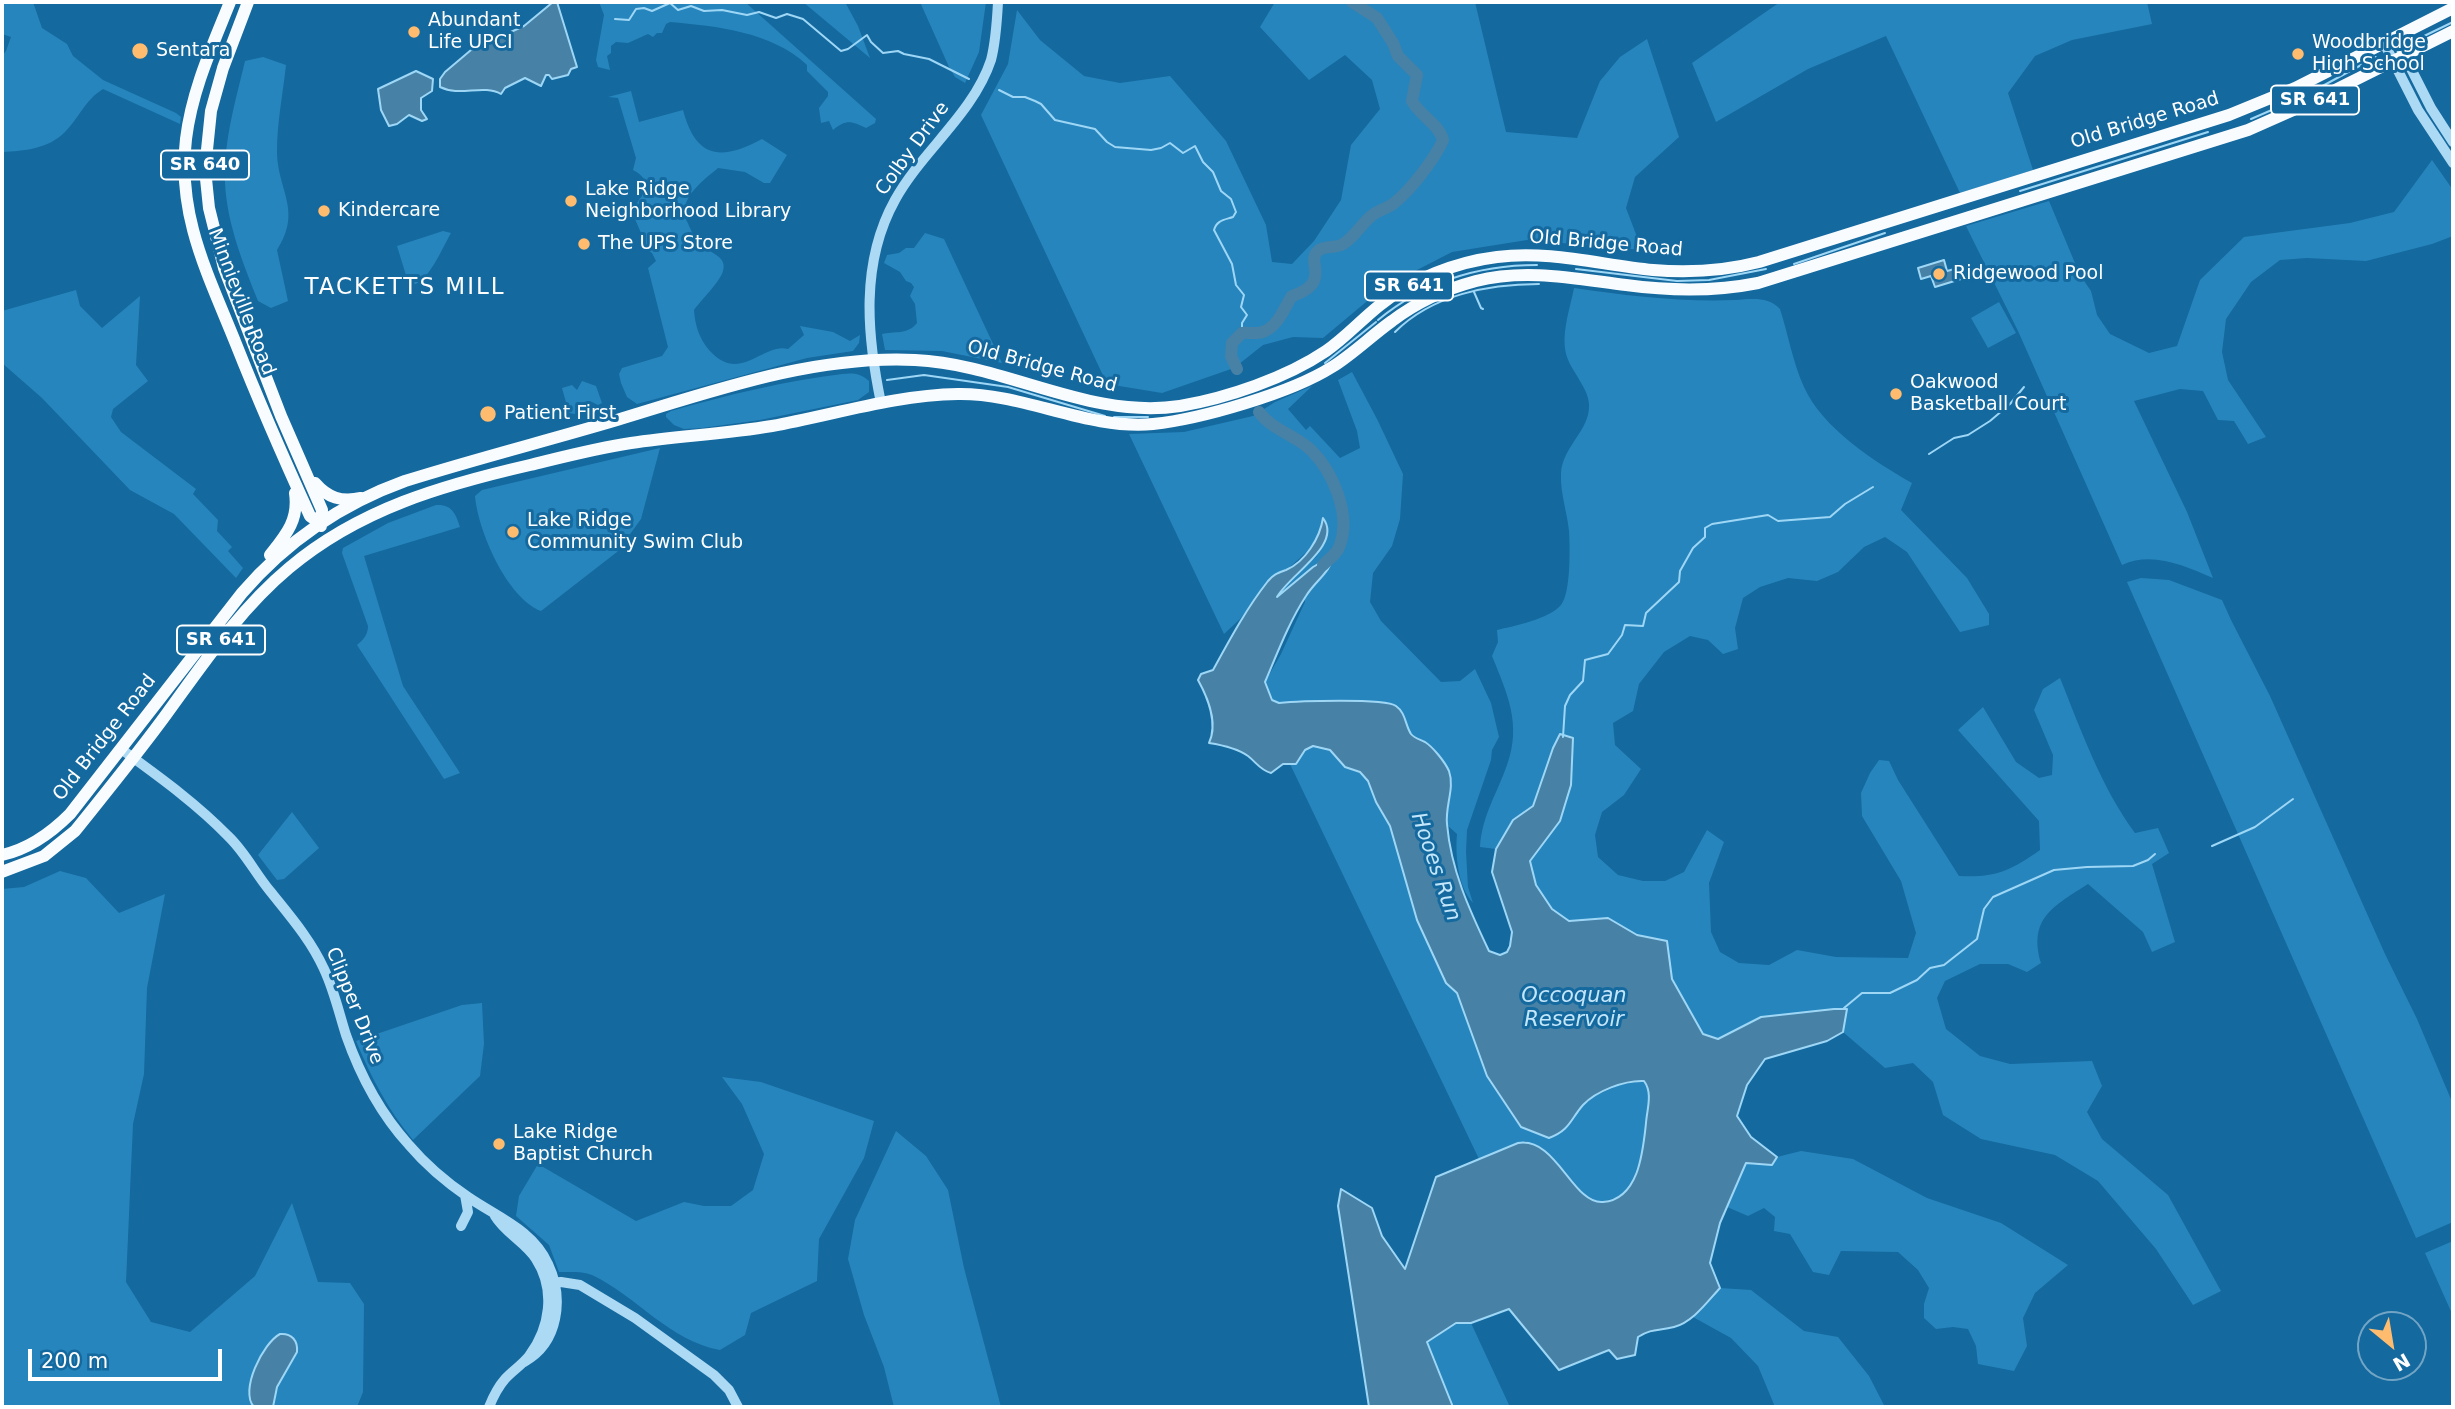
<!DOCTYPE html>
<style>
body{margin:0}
#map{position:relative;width:2455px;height:1409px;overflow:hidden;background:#14699f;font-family:"DejaVu Sans",sans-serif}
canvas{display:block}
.frame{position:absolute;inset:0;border:4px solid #fff;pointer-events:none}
.north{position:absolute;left:2357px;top:1311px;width:70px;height:70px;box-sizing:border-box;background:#14699f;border:2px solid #72a5c5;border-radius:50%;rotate:150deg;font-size:19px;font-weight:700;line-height:28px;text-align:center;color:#fff}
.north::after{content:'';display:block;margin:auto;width:24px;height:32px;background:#ffbc6f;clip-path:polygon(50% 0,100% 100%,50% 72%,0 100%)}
.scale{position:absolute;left:28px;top:1349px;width:194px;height:32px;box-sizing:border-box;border:4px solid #fff;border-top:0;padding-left:9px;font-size:21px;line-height:24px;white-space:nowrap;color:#fff;-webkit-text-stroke:5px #14699f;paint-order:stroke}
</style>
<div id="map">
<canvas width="2455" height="1409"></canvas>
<div class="frame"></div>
<div class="north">N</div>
<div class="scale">200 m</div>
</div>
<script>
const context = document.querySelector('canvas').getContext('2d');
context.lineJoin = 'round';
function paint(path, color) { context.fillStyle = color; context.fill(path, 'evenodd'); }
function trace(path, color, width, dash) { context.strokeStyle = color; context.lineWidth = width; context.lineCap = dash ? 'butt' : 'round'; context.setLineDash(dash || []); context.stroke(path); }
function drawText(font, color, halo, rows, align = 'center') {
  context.font = font + ' "DejaVu Sans",sans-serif'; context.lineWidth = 6; context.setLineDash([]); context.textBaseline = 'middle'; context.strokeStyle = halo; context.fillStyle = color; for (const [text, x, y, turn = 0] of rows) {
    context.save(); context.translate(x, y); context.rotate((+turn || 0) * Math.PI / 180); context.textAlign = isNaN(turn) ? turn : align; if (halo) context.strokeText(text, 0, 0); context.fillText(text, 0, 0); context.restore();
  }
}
const green = new Path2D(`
 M 2,2 L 33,2 L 42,28 L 67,44 L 73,56 L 103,80 L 176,113 L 181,117 L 180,124 L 103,89 C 85,100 79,118 65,132 C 48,149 24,151 2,152 L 2,56 L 6,51 L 11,37 L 2,34 Z
 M 599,2 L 745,2 L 876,119 L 875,123 L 866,128 C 852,121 846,119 833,130 L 829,121 L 821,123 L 819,108 L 828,96 L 828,92 L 807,71 L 807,65 C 772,32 717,26 670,22 L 666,24 L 662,33 L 657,33 L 653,37 L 648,34 L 628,43 L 616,42 L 611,46 L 611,53 L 607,56 L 610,70 L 598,67 L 596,60 L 604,15 Z
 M 803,2 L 845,2 L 858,26 L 870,58 Z
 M 920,2 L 986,2 L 979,52 L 965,83 L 955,77 L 949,67 Z
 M 1275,2 L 1475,2 L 1506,132 L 1577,138 L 1600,81 L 1620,57 L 1647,39 L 1679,137 L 1635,177 L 1626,208 L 1642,250 L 1527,240 L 1452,252 L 1384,287 L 1323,338 L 1293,337 L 1263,345 L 1234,368 L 1162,393 L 1107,384 L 981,115 L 1008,64 L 1017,10 L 1040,40 L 1084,76 L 1120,83 L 1170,76 L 1226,141 L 1266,225 L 1272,262 L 1292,264 L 1314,241 L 1341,200 L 1351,145 L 1380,109 L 1372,80 L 1345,55 L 1309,80 L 1260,27 Z
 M 1780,2 L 2147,2 L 2152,24 L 2072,40 L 2035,56 L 2008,93 L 2033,170 L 1960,193 L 1886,36 L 1808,69 L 1716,122 L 1692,63 Z
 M 263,57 L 286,65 C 283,93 277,123 277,151 C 277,190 303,210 277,250 L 288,301 L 271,308 L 258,301 C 243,263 227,224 225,183 C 223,143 236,99 245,61 Z
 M 631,91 L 639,122 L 683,110 C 696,159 721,161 762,139 L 787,155 L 770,183 L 764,183 L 745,172 L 718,168 C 705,179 681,196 685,216 C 685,219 688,222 689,226 C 692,232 695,240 700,245 C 708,252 728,256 723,271 C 720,282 701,300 694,310 C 695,325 699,338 709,350 C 740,385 763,342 788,349 L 804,335 L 800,326 L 833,332 L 850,341 L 860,335 L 859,343 L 853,351 L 807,358 L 637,404 L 627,397 L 621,383 L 619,374 L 622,368 L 662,356 L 668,347 L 648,268 L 656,261 L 652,253 L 643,247 L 641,233 L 632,212 C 639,197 657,182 633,170 L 636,158 L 618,98 L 608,97 Z
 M 2432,160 L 2453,190 L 2453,236 L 2432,244 L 2366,261 L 2307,258 L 2280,260 L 2251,282 L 2226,319 L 2222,352 L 2228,380 L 2266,437 L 2248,444 L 2234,421 L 2218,420 L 2203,391 L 2180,389 L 2134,401 L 2187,512 L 2213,578 C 2184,566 2153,551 2122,565 L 2018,331 L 1966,226 L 2049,201 L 2080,275 L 2091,291 L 2097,315 L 2110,334 L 2149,353 L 2177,346 L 2200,280 L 2244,237 L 2350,223 L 2394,212 Z
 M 443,231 L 451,233 C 442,248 427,287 409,285 L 397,246 Z
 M 925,233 L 944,239 L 1002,363 L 942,351 L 885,350 L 882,334 C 894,331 908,335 917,323 L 915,304 L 910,296 L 914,287 L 911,283 L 906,281 L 900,272 L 884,263 L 887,255 L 899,253 L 906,248 L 914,248 Z
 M 1574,288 C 1628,296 1681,302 1735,300 C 1752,299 1768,296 1780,309 C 1788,334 1793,363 1804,387 C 1822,428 1875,462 1912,483 L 1901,510 L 1967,578 L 1989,614 L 1989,625 L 1960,632 L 1907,552 L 1885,537 L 1864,547 L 1838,572 L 1817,581 L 1788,578 L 1760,587 L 1743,598 L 1735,628 L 1738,649 L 1723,654 L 1708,640 L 1690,636 L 1664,652 L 1639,684 L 1633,711 L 1613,723 L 1615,745 L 1641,769 L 1624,795 L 1602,812 L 1595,835 L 1598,857 L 1618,875 L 1643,881 L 1665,881 L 1684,872 L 1707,830 L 1724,842 L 1709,883 L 1711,932 L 1720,952 L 1739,963 L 1769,965 L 1797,950 L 1836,957 L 1908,958 L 1916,933 L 1901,881 L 1862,816 L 1861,793 L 1870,773 L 1879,760 L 1889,761 L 1898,780 L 1959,876 C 1995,878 2010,871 2040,850 L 2039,821 L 1958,730 L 1983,707 L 2016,762 L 2039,778 L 2052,775 L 2053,755 L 2034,710 L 2043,689 L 2060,678 C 2081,730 2101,787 2135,833 L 2158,828 L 2169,853 L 2152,864 L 2175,942 L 2152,952 L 2143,932 L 2088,884 C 2054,906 2028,918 2041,963 L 2027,972 L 2008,964 L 1980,964 L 1945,981 L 1937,998 L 1946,1029 L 1980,1056 L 2010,1064 L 2092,1061 L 2102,1086 L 2087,1112 L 2102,1139 L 2168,1195 L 2221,1291 L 2193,1305 L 2156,1249 L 2098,1181 L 2055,1155 L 1981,1139 L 1943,1115 L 1933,1082 L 1913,1063 L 1885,1068 L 1843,1032 L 1847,1009 L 1834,1009 L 1761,1017 L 1718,1039 L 1703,1034 L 1672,978 L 1667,941 L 1637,935 L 1608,918 L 1569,921 L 1552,909 L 1536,885 L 1530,861 L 1560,821 L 1553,748 L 1533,806 L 1513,820 L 1496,849 L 1480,847 C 1482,815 1497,794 1507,765 C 1522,724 1507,693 1492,656 L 1498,642 L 1497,630 C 1514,626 1549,619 1561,605 C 1571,593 1570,547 1569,531 C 1567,511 1560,493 1561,473 C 1563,446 1590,430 1589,405 C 1589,389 1572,372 1567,357 C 1560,336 1570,309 1574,288 Z
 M 76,290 L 80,306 L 102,328 L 140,296 L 136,365 L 148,381 L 113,409 L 111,417 L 121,432 L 196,489 L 193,494 L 218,520 L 217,531 L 232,547 L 228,551 L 243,568 L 236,578 L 174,514 L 130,490 L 42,398 L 2,363 L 2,311 Z
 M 1999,302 L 2016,333 L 1988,348 L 1971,318 Z
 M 1352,372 L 1377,419 L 1403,474 L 1400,519 L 1392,546 L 1373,573 L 1370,602 L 1381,621 L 1441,682 L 1460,681 L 1475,669 L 1491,703 L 1499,737 L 1492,750 L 1491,760 L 1467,830 L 1466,852 L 1468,887 L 1473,903 C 1458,887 1455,855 1457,834 L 1447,825 C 1447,810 1453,785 1448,771 C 1443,755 1425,746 1414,736 C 1402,726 1390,712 1379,701 L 1279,703 L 1272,700 L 1265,682 L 1281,654 L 1305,602 L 1305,597 L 1332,562 L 1333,555 L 1313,567 L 1276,598 L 1293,577 L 1316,557 L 1326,542 L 1328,534 L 1323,519 L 1320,535 L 1315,544 L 1289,568 L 1273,576 L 1240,619 L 1224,634 L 1129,434 L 1184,432 L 1253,416 L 1275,402 L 1312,386 L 1288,409 L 1306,430 L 1310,426 L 1340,458 L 1360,448 L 1357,431 L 1338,380 Z
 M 842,374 C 853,373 860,373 869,381 L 869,392 L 858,400 L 760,420 L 702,428 L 684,429 L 674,425 L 666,417 L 666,414 L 671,411 C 728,395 784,381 842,374 Z
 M 582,381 L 596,386 L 602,403 L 598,405 L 592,402 L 582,415 L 569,413 L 562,388 L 572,385 L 577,390 Z
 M 660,448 L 641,519 L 617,552 L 541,611 C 507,598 478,531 475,496 L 482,490 Z
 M 436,505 C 452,504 456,514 460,527 L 364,556 L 403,686 L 460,773 L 444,779 L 357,645 C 363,640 368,635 368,626 L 342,553 L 343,548 L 388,523 Z
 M 2141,578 L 2169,580 L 2222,600 L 2231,620 L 2270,696 L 2385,954 L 2417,1019 L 2453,1104 L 2453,1222 L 2416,1238 L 2127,582 Z
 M 1313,746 L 1330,750 L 1345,767 L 1360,772 L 1369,781 L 1376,802 L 1390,826 L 1417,920 L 1446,983 L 1457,993 L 1487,1076 L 1521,1127 L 1579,1112 L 1585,1103 L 1595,1096 L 1619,1085 L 1644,1081 L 1648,1087 L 1649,1106 L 1643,1152 L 1631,1184 L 1622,1196 L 1601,1202 L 1589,1200 L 1562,1168 L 1526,1141 L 1479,1159 L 1290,764 L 1296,764 L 1305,750 Z
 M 292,812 L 319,848 L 284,879 L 277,880 L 258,855 Z
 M 60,871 L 86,878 L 119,913 L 165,894 L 147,988 L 144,1074 L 133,1124 L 126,1282 L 151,1322 L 190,1332 L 255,1276 L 292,1203 L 318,1282 L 350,1283 L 364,1304 L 363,1392 L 357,1407 L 273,1407 C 277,1400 275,1393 278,1385 C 283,1369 303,1358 294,1340 C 279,1354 232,1385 255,1407 L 2,1407 L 2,889 L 24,887 Z
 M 482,1003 L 484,1044 L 480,1076 L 413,1140 C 388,1110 371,1077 356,1041 L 462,1005 Z
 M 722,1077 L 761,1082 L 874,1121 L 864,1158 L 819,1239 L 817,1281 L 751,1313 L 745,1335 L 720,1350 C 669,1341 638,1297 592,1275 C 583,1271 569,1272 559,1272 L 549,1245 L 516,1216 L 519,1196 L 538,1164 L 636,1221 L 684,1202 L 704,1206 L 731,1206 L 753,1190 L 764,1154 L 742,1104 Z
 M 896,1131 L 926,1156 L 948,1190 L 964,1268 L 1001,1407 L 894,1407 L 884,1367 L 864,1315 L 848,1259 L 855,1220 Z
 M 1801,1151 L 1853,1159 L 1927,1198 L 2001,1223 L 2068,1265 L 2035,1293 L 2023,1318 L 2027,1346 L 2014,1371 L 1978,1364 L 1976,1346 L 1968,1329 L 1953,1327 L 1936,1329 L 1924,1318 L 1924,1304 L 1929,1288 L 1918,1270 L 1898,1252 L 1841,1251 L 1829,1275 L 1813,1272 L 1790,1234 L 1774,1231 L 1775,1217 L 1764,1208 L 1748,1216 L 1727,1207 L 1746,1163 L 1772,1165 L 1777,1157 Z
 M 2453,1241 L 2453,1316 L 2425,1253 Z
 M 1720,1288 L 1751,1290 L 1804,1331 L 1838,1337 L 1869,1376 L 1885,1407 L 1775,1407 L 1758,1366 L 1731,1338 L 1693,1317 Z
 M 1456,1323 L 1471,1323 L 1510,1407 L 1453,1407 L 1427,1342 Z`);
const water = new Path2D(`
 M 553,2 L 557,2 L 577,67 L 571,69 L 568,75 L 552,79 L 549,75 L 546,75 L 541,86 L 525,78 L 505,88 L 501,94 C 483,84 460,97 440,87 L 440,79 L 445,72 L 471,50 L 524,26 Z
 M 416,71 L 433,79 L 432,91 L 421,98 L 421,110 L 427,119 L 422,121 L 409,115 L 397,124 L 389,126 L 381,110 L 378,89 Z
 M 1944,260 L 1947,271 L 1958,268 L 1961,279 L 1935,287 L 1931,276 L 1921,279 L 1918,268 Z
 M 1323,518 C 1343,545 1290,574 1277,597 L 1313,567 L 1334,555 C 1330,573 1315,581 1306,596 C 1289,622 1277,654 1265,682 L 1272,700 L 1279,703 C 1297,701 1385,698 1396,706 C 1406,713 1405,725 1411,734 C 1414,738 1421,740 1425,742 C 1433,747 1445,762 1449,771 C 1455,788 1445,806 1447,824 C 1451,870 1469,909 1489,951 L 1500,955 L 1507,952 L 1510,946 L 1512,932 L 1492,872 L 1496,849 L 1513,820 L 1533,806 L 1553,748 L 1560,734 L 1573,738 L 1571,785 L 1560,821 L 1530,861 L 1536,885 L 1552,909 L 1569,921 L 1608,918 L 1637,935 L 1667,941 L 1672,979 L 1703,1034 L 1718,1039 L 1761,1017 L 1834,1009 L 1847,1009 L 1843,1032 L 1827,1041 L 1765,1059 L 1747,1085 L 1737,1116 L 1751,1137 L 1777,1157 L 1772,1165 L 1746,1163 L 1720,1223 L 1710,1263 L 1720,1288 C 1707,1302 1693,1322 1674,1327 C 1659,1331 1652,1328 1638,1337 L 1635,1355 L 1617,1359 L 1609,1350 L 1559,1370 L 1509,1309 L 1471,1323 L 1456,1323 L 1427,1342 L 1453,1407 L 1369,1407 L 1338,1206 L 1341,1189 L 1372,1208 L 1382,1236 L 1405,1269 L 1436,1177 L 1518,1143 C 1556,1136 1573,1205 1603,1202 C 1639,1199 1643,1151 1646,1123 C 1647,1109 1653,1093 1644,1081 C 1625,1080 1596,1091 1583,1105 C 1570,1120 1570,1130 1549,1138 L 1521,1127 L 1487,1076 L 1457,993 L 1446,983 L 1417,920 L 1390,826 L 1376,802 L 1368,781 L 1360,772 L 1345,767 L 1330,750 L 1313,746 L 1305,750 L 1296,764 L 1283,764 L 1271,773 C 1260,770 1257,763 1248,756 C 1237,748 1222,745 1209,743 C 1218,724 1208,698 1198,680 L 1201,674 L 1213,670 C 1230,639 1246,609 1268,581 C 1274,574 1278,573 1286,570 C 1305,562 1320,538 1323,518 Z
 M 280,1334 C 292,1333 298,1341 297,1352 L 277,1387 L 273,1407 L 254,1407 C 239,1391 263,1343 280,1334 Z`);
const stream = new Path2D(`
 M 615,19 L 629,20 L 636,9 L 644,8 L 652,11 L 670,3 L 678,10 L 691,6 L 704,11 L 722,10 L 747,15 L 759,12 L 776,18 L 787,14 L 803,19 L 841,51 L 848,49 L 867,35 L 871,42 L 883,53 L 898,51 L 904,54 L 929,59 L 969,79
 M 2418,39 L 2453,22
 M 999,90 L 1013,97 L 1025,97 L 1035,101 L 1041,104 L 1055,120 L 1095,129 L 1107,142 L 1115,147 L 1151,150 L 1161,148 L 1170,143 L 1183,153 L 1195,146 L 1203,162 L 1213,172 L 1221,191 L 1231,199 L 1236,212 L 1233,217 C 1224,220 1217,220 1214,230 L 1232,264 L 1236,285 L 1244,295 L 1241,307 L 1247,315 L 1242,323 L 1242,333
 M 2251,119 L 2304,96 L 2376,57
 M 2020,191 L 2208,132
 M 1794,264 L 1885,233
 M 1576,269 L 1677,281 L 1709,280 L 1766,269
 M 1474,292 L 1481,308 L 1483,309
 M 1378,320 C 1424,282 1478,265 1537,265
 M 1395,332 C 1432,295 1488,284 1539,284
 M 1325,363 L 1376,322
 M 887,380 L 924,375 L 1008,387 L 1105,416
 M 1114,417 L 1148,417
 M 1929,454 L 1954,438 L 1968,435 L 1990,421 L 2010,404 L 2024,387
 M 1563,737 L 1565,706 L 1570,695 L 1583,681 L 1585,660 L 1608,654 L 1622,635 L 1625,625 L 1643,626 L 1646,613 L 1679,582 L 1680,571 L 1693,548 L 1705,537 L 1705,528 L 1712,524 L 1768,515 L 1778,521 L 1830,517 L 1845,504 L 1873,487
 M 2212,846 L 2255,827 L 2293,799
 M 1844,1008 L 1862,993 L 1890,993 L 1917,980 L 1930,968 L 1944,965 L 1977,939 L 1984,909 L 1993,897 L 2054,870 L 2087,867 L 2133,866 L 2148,860 L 2155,854`);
const river = new Path2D(`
 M 1237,369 L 1231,356 L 1232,343 L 1242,333 C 1249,332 1258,335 1265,331 C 1279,325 1285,306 1292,296 C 1333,282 1305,262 1318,251 C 1324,245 1335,249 1343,244 C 1356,236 1362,222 1374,214 C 1380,210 1387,208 1393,204 C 1409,192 1435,159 1443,140 C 1439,124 1420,116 1412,101 L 1417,75 L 1398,56 L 1393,43 L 1377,18 L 1352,2
 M 1259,412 C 1271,429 1295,435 1311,450 C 1333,472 1351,514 1340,545 C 1338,553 1329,559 1323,565`);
const minor = new Path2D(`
 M 2395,37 L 2431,108 L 2453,142
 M 2384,43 L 2418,110 L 2453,163
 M 881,403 C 867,336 860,263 895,200 C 922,151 973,114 991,60 C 996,41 997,21 998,2
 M 121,749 C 158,776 196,803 228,836 C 245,852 255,873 270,891 C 290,916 311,940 324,969 C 334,990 339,1013 346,1035 C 360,1075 380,1113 409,1145 C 426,1165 446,1182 468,1197 C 497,1217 533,1230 548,1264 C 564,1298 559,1343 524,1362
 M 461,1226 L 468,1212 L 465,1195
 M 546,1283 L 561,1282 L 580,1285 L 635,1318 L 714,1375 L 729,1390 L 738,1407
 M 489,1407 C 493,1397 498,1387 505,1379 C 512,1371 522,1365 529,1356 C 550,1328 556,1290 536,1259 C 525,1242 505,1233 495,1216`);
const major = new Path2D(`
 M 230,2 C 212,47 192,90 186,139 C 177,216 208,274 236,344 C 259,402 284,459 310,516 L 320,523
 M 248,2 L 223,68 L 211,111 L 205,169 L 209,208 L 224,268 L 281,416 L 322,510 L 321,526
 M 315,483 C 328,498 341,502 361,498
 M 270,555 C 286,535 299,520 295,493
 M 2,855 C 29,849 51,833 70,814 L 242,593 C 286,542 341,504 405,481 C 475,459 546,441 617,420 C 713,391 814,355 915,360 C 1006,364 1089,420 1180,406 C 1227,398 1286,378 1326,351 C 1345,338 1361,320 1380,305 C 1412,279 1456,262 1497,257 C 1549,250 1601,265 1653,270 C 1689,273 1724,271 1759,262 L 2229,115 L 2295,88 L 2453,8
 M 2,872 L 44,856 L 75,831 C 107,791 139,752 168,712 C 205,661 241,608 289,568 C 359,509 443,485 530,465 C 563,457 597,448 631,443 C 678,436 725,434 772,426 C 833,415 895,395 958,394 C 1025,393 1086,430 1153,424 C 1201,419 1291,393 1332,367 C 1353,354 1371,336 1392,321 C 1417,302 1446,289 1476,281 C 1526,268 1577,279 1626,285 C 1671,291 1713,292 1758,283 L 2248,130 L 2309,103 L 2453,31`);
const markers = [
 [414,32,7,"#ffbc6f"],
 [140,51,9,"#ffbc6f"],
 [2298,54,7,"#ffbc6f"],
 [571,201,7,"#ffbc6f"],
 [324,211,7,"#ffbc6f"],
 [584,244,7,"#ffbc6f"],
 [1939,274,7,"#ffbc6f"],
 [1896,394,7,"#ffbc6f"],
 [488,414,9,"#ffbc6f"],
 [513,532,7,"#ffbc6f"],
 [499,1144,7,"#ffbc6f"]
];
const shields = [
 [2315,100,88],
 [205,165,88],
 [1409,286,88],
 [221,640,88]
];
const shieldNames = [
 ["SR 641",2315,100],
 ["SR 640",205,165],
 ["SR 641",1409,286],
 ["SR 641",221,640]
];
const poiNames = [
 ["Abundant",428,21],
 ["Life UPCI",428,43],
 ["Woodbridge",2312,43],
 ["High School",2312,65],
 ["Sentara",156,51],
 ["Lake Ridge",585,190],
 ["Neighborhood Library",585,212],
 ["Kindercare",338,211],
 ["The UPS Store",598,244],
 ["Ridgewood Pool",1953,274],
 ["Oakwood",1910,383],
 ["Basketball Court",1910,405],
 ["Patient First",504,414],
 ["Lake Ridge",527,521],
 ["Community Swim Club",527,543],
 ["Lake Ridge",513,1133],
 ["Baptist Church",513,1155]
];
const streetNames = [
 ["Old Bridge Road",2145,121,-17],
 ["Colby Drive",913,149,-54],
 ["Old Bridge Road",1606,244,5],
 ["Minnieville Road",241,302,69],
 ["Old Bridge Road",1042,367,15],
 ["Old Bridge Road",105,738,-52],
 ["Clipper Drive",354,1006,68]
];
const waterNames = [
 ["Hooes Run",1435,867,71],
 ["Occoquan",1574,997],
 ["Reservoir",1574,1021]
];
const quarterNames = [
 ["TACKETTS MILL",405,288]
];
paint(green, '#2785bd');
paint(water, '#4781a6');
trace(water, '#9ed7f6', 2);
trace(stream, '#9ed7f6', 2);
trace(river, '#4781a6', 12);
trace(minor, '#acd9f4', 10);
trace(major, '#f9fcff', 12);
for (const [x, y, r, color] of markers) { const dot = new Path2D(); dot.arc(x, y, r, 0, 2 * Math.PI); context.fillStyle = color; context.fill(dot); trace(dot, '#14699f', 2.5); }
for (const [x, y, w] of shields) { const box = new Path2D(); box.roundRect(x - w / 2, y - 14.5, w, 29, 5); context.fillStyle = '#14699f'; context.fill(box); trace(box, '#fff', 2); }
drawText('bold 18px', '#fff', null, shieldNames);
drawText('19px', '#fff', '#14699f', poiNames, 'left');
drawText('19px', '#fff', '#14699f', streetNames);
drawText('italic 21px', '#c4e6fb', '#14699f', waterNames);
context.letterSpacing = '2px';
drawText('23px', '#fff', '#14699f', quarterNames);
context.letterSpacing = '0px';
</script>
